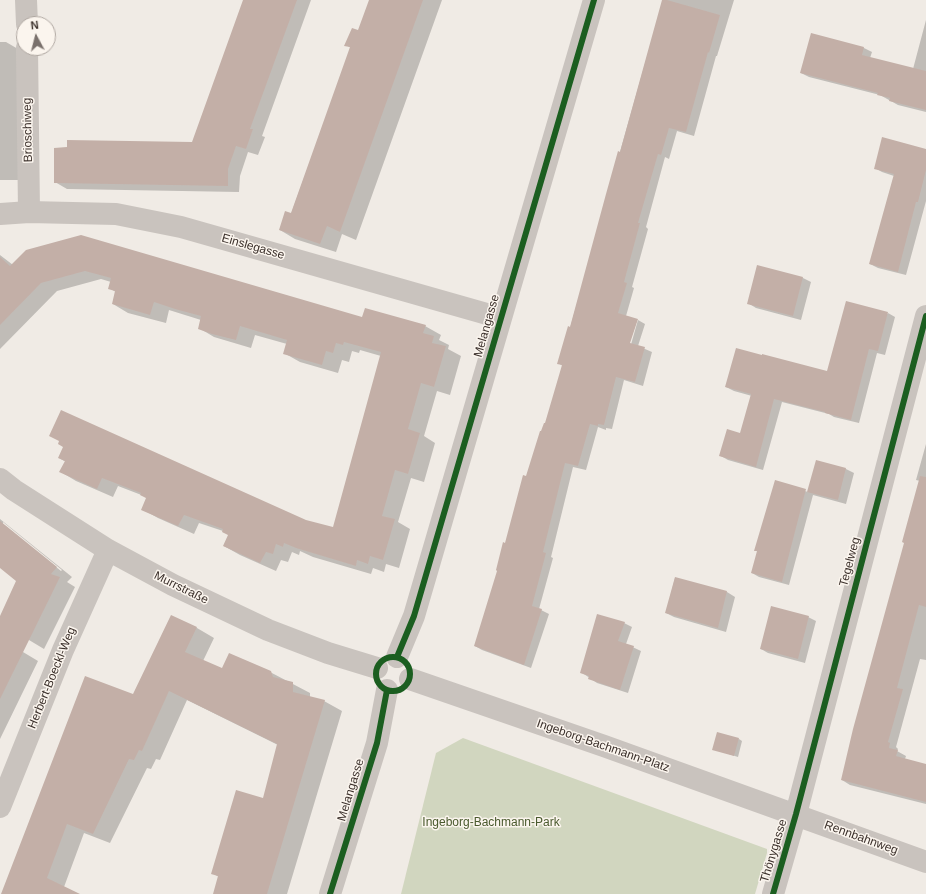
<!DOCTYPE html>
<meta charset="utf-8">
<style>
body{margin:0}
#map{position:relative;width:926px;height:894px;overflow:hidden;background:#f0ebe5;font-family:Arial,sans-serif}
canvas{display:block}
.north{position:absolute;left:16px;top:16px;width:40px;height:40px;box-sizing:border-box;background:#fbf5ee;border:1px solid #aea6a0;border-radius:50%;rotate:353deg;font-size:11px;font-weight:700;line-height:16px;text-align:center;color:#3b302b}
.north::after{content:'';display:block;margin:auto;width:14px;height:18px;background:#7a716c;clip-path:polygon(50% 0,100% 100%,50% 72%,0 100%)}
</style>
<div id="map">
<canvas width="926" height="894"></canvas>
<div class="north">N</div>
</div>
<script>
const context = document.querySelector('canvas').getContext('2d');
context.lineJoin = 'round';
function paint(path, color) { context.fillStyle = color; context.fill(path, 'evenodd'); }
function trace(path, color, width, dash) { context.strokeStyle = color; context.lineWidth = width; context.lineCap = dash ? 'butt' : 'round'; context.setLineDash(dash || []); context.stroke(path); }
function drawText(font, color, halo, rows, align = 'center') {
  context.font = font + ' Arial,sans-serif'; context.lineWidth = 3; context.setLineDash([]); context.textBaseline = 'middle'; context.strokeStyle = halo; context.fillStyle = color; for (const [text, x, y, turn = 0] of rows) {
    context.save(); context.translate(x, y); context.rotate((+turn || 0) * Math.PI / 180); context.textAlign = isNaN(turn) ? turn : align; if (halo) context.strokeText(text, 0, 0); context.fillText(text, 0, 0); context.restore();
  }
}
const green = new Path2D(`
 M 463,738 L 767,849 L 767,853 L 755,894 L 401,894 L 436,753 Z`);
const shadow = new Path2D(`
 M 244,0 L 311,0 L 262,136 L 265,137 L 258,155 L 248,152 L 240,176 L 239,192 L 67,189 L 55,182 L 193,143 Z
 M 370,0 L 442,0 L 356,240 L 342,234 L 336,252 L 295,239 L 280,230 L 291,214 L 351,48 L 346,45 L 359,31 Z
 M 663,0 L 734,0 L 717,56 L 716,56 L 694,136 L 677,131 L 669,159 L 665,157 L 646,227 L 648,229 L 632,287 L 634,288 L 626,316 L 628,347 L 630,348 L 638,320 L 645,324 L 638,346 L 652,352 L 643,386 L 624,380 L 612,429 L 606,428 L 606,430 L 598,427 L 586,470 L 573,467 L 551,557 L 553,558 L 539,609 L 549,614 L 531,668 L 482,650 L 475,646 L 527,477 L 546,424 L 563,366 L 558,363 L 570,328 Z
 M 926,20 L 926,112 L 898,105 L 880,95 L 809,77 L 801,73 L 812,34 L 864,48 L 872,52 L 870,58 L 913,69 Z
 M 0,42 L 6,42 L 18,49 L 20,180 L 0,180 Z
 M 926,150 L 926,201 L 906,275 L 878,268 L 870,264 L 894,176 L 882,172 L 875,168 Z
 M 27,251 L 363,318 L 425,326 L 441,335 L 439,340 L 449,345 L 448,349 L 461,356 L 450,395 L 437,391 L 424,436 L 435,443 L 424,482 L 411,478 L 398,522 L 410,529 L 399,568 L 386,564 L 384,572 L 373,568 L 371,574 L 313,557 L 300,551 L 299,555 L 292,552 L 288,562 L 281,560 L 276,571 L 240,555 L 224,546 L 229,535 L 223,531 L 199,523 L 194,534 L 158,518 L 142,509 L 147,498 L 144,496 L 118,486 L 113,497 L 76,481 L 61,472 L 66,462 L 59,458 L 334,528 L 381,356 L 360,350 L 359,353 L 352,351 L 349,362 L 342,360 L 338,373 L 300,362 L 284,353 L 287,344 L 255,335 L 251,348 L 214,337 L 199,328 L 201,320 L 169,310 L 166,323 L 128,313 L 113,304 L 116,292 L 109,288 L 111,282 L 101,279 L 57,291 L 0,349 L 0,255 L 13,265 Z
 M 758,266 L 803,278 L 811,282 L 801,320 L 756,308 L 748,303 Z
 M 888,313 L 895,317 L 885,355 L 877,353 L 859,423 L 834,417 L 829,414 L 782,402 L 763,470 L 728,460 L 721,456 L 741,434 L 752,396 L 734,391 L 726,387 L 828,373 Z
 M 926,444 L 926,660 L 920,659 L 896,747 L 898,749 L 897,751 L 906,756 L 905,759 L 926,765 L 926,804 L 850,785 L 842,780 L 905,543 L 920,481 L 916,480 Z
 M 817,461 L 846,469 L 854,473 L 846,504 L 813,495 L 789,585 L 759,577 L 752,573 L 758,552 L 755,550 L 776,482 L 808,492 Z
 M 0,519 L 72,577 L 67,582 L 75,587 L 44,649 L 29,640 L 0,619 L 17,581 L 0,567 ZM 3,522 L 62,570 L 61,571 L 3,524 Z
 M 675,578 L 727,592 L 735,597 L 726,632 L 674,617 L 666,613 Z
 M 171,617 L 197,628 L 214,638 L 203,661 L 223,669 L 270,672 L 310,693 L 310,697 L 324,701 L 342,711 L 287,894 L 214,894 L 219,877 L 212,873 L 264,799 L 278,745 L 187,700 L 160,760 L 156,759 L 151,769 L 147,768 L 110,843 L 84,833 L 64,887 L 78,894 L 2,894 L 133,696 Z
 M 808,617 L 816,621 L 805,663 L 768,653 L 761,649 Z
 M 624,623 L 632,627 L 626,644 L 641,651 L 628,693 L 597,683 L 581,672 Z
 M 0,644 L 23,652 L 38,661 L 0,739 Z
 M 739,739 L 742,741 L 738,757 L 713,749 Z`);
const building = new Path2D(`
 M 243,0 L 297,0 L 250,129 L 253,129 L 246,149 L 236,146 L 228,169 L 228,186 L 54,183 L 54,148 L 67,147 L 67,140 L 192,142 Z
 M 369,0 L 423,0 L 340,232 L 327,226 L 320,244 L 279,230 L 285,211 L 291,213 L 350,47 L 344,46 L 352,28 L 358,30 Z
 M 662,0 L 667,0 L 720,15 L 709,53 L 708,52 L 686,132 L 669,128 L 661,155 L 658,154 L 638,223 L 640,223 L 624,282 L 627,283 L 618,313 L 638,319 L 630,343 L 645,347 L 635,382 L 616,377 L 604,425 L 598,424 L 598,426 L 590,424 L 578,466 L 565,463 L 543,552 L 546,553 L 532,606 L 542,609 L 524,665 L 474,646 L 497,571 L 496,570 L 503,542 L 505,543 L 523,475 L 526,476 L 540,431 L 541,431 L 544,423 L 545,423 L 562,365 L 557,364 L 568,326 L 570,327 L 606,194 L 618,151 L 620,152 Z
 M 811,33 L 864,47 L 862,55 L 926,71 L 926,110 L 889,101 L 890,98 L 877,95 L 878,93 L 800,73 Z
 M 882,137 L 926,149 L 926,170 L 918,202 L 916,202 L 898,272 L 869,264 L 894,174 L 874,169 Z
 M 81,235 L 362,317 L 365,308 L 426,325 L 423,333 L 434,336 L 432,343 L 446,346 L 434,387 L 421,383 L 408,429 L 420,433 L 408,474 L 395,470 L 382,516 L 395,519 L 383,560 L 370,556 L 368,564 L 357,560 L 356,566 L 296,548 L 284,543 L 283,547 L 276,544 L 273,554 L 266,552 L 260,563 L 223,546 L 228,535 L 222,532 L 223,529 L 184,515 L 178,526 L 141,510 L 146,498 L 140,495 L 141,493 L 102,478 L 97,489 L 59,472 L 65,461 L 58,458 L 63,447 L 58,444 L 59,441 L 49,436 L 61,410 L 306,520 L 333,527 L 381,352 L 344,342 L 343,345 L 336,343 L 333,353 L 326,351 L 322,365 L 283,354 L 287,340 L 240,326 L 236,340 L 212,334 L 198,329 L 201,316 L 175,309 L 154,302 L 150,315 L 112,304 L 115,291 L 108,289 L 111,278 L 85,271 L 41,283 L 0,325 L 0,257 L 10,266 L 26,250 Z
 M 757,265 L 803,277 L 793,316 L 747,304 Z
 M 846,301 L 888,312 L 878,351 L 869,349 L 851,420 L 825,413 L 825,412 L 774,399 L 756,467 L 719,456 L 727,429 L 740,433 L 751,394 L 725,387 L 736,348 L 762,355 L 762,354 L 827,371 Z
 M 816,460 L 846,468 L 838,500 L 807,492 Z
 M 920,476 L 926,477 L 926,607 L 919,605 L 897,688 L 903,689 L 888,742 L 890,743 L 889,748 L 898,750 L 896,756 L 926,764 L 926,802 L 841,780 L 853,729 L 904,543 L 902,542 Z
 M 775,480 L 806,489 L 782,582 L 751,573 L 757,551 L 754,551 Z
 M 0,521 L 57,567 L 51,574 L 60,577 L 0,699 L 0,616 L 16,581 L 0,568 Z
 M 675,577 L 727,591 L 718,628 L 665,613 Z
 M 771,606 L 809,616 L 798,659 L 760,649 Z
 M 597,614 L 625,622 L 618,641 L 634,646 L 620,690 L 588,679 L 589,676 L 580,673 Z
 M 171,615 L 197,627 L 185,652 L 222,668 L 229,653 L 271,671 L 273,677 L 293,682 L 293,692 L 325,700 L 267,894 L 213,894 L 218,876 L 211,874 L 236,790 L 263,798 L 277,744 L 169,691 L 142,751 L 139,750 L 134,760 L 129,759 L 93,834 L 67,824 L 47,878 L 80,894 L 1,894 L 85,676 L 133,694 Z
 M 717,732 L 739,738 L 734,756 L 712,750 Z`);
const minor = new Path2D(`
 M 26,0 L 27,24
 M 27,48 L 29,212
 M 0,214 L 29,212 L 116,214 L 181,227 L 501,318
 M 0,479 L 14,490 L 108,550 L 173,585 L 268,630 L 328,653 L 377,668
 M 397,657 L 414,616 L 594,0
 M 410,679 L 604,746 L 926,862
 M 0,807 L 63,650 L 108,550
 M 330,894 L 377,743 L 387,690
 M 773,894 L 796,814 L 926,316`);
const cycleway = new Path2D(`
 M376 674a17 17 0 1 1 34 0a17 17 0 1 1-34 0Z
 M 397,657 L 414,616 L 594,0
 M 330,894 L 377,743 L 387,690
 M 773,894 L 796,814 L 926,316`);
const streetNames = [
 ["Brioschiweg",28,130,-91],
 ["Einslegasse",253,247,16],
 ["Melangasse",487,326,-74],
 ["Tegelweg",850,562,-75],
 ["Murrstraße",181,588,26],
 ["Herbert-Boeckl-Weg",52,678,-68],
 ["Ingeborg-Bachmann-Platz",603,746,19],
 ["Melangasse",351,790,-73],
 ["Rennbahnweg",861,838,20],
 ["Thönygasse",774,851,-73]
];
const parkNames = [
 ["Ingeborg-Bachmann-Park",491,823]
];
paint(green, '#d1d6bf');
paint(shadow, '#0003');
paint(building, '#c3afa7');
trace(minor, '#c9c3be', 22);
trace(cycleway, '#1b5e20', 6);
drawText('12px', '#3b302b', '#fbf5ee', streetNames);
drawText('12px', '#4a5a2e', '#fbf5ee', parkNames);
</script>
